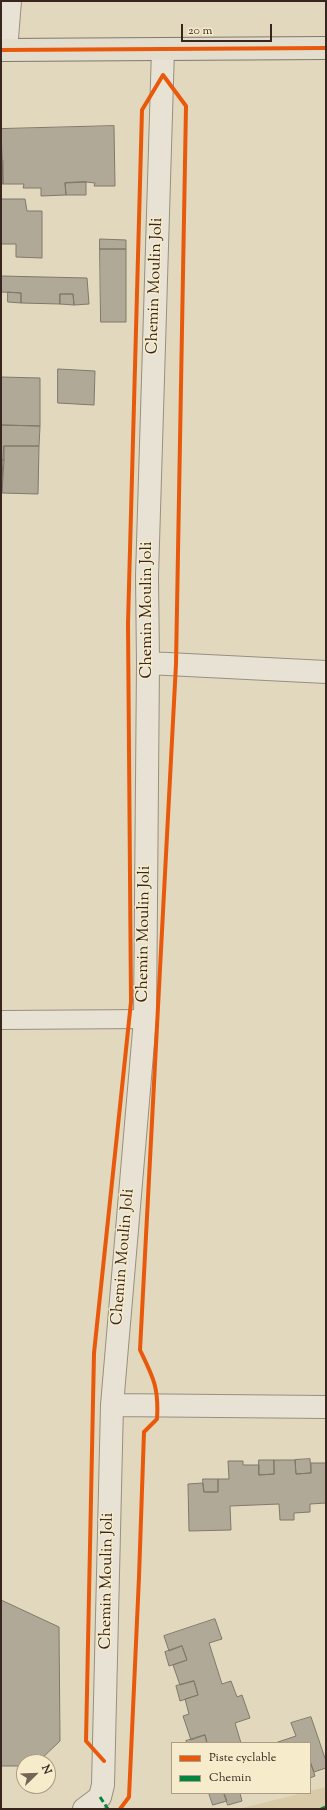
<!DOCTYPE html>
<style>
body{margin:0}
#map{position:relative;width:327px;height:1810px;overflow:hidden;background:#e2d8bd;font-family:"Sorts Mill Goudy",serif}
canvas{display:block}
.frame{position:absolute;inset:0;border:2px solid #37251e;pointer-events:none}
.legend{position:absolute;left:171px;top:1742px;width:140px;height:52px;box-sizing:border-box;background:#f6ebca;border:1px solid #aa9c85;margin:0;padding:5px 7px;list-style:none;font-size:12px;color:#37251e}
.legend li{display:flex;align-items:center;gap:8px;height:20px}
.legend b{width:20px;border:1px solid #aa9c85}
.north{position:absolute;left:16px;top:1754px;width:40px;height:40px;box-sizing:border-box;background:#f6ebca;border:1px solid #aa9c85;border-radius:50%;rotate:67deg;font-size:11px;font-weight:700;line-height:16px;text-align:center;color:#37251e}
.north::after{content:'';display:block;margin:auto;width:14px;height:18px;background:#736456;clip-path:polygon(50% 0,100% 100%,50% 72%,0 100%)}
.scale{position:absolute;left:181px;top:24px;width:91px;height:18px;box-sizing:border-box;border:2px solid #37251e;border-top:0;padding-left:5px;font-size:12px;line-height:14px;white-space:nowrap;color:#37251e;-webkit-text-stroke:3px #f6ebca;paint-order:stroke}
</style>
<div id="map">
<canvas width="327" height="1810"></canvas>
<div class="frame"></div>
<ul class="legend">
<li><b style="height:5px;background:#e8590c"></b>Piste cyclable</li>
<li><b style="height:5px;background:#00873e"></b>Chemin</li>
</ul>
<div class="north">N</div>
<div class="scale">20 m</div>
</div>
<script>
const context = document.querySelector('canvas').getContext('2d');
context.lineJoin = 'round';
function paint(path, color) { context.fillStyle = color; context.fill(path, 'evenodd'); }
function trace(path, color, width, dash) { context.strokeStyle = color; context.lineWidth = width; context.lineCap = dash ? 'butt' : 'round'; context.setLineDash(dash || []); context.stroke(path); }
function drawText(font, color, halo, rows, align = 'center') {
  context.font = font + ' "Sorts Mill Goudy",serif'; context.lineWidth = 3; context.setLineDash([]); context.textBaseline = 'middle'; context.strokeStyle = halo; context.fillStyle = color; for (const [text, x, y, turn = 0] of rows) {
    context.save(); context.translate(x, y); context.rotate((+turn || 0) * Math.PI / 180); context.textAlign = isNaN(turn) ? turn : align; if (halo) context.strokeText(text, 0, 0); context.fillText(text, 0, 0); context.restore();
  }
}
const green = new Path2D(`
 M 326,1787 L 326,1809 L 238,1809 L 303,1793 L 310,1793 L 310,1791 Z`);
const building = new Path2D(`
 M 114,126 L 115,186 L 94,186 L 95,183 L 86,182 L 65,183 L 66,195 L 41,196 L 41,188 L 23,188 L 24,184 L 3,184 L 1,129 Z
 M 1,160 L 3,160 L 3,184 L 1,184 Z
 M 86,182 L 86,195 L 66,195 L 65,183 Z
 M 1,199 L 25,199 L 27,211 L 42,211 L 42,258 L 16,257 L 16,244 L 1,244 Z
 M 100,239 L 126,240 L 126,249 L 100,249 Z
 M 100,249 L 126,249 L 126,322 L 101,322 Z
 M 1,276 L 87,278 L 89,304 L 74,305 L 73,294 L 60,294 L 60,304 L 21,303 L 21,293 L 1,292 Z
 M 8,292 L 21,293 L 21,303 L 8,302 Z
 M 60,294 L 73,294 L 74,305 L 60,304 Z
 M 58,369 L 95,371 L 94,405 L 58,403 Z
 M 1,377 L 40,378 L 40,426 L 1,425 Z
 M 1,425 L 40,426 L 39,446 L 4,446 L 4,460 L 1,460 Z
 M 4,446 L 39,446 L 38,494 L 2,493 Z
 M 1,460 L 4,460 L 2,493 L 1,493 Z
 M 310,1459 L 311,1473 L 296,1474 L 295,1460 Z
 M 259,1460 L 274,1460 L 274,1474 L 259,1475 Z
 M 274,1460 L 295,1460 L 296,1474 L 311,1473 L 311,1463 L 326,1463 L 326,1503 L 310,1504 L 310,1512 L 294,1513 L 294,1520 L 280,1520 L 279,1504 L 230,1506 L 231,1530 L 189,1531 L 188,1484 L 203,1483 L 204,1492 L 218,1492 L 218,1479 L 229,1479 L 228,1461 L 243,1461 L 243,1465 L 259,1465 L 259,1475 L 274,1474 Z
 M 203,1479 L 218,1479 L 218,1492 L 204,1492 Z
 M 1,1600 L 59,1627 L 60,1741 L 38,1762 L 24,1762 L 24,1766 L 1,1766 Z
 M 215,1619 L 222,1639 L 209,1643 L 222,1684 L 231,1681 L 237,1697 L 242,1695 L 250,1718 L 235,1723 L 241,1743 L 207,1743 L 205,1735 L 191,1740 L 183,1716 L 189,1714 L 185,1699 L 198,1695 L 194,1681 L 180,1685 L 173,1665 L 187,1660 L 182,1646 L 169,1651 L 164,1636 Z
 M 182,1646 L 187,1660 L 169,1666 L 165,1652 Z
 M 194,1681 L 198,1695 L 180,1701 L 176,1686 Z
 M 311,1717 L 326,1761 L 326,1768 L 314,1772 L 310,1761 L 310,1743 L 275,1743 L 296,1736 L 291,1723 Z
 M 205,1735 L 207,1743 L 187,1743 L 186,1741 Z
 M 310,1761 L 315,1776 L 310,1778 Z
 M 209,1793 L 224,1793 L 227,1801 L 213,1805 Z
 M 224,1793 L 240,1793 L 242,1801 L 228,1805 Z`);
const lane = new Path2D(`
 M 1,1020 L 145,1019`);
const street = new Path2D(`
 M 6,50 L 10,1
 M 148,663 L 326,672
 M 112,1405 L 326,1407
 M 84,1809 L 100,1797 L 103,1785 L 112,1405 L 145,1019 L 148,663 L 147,576 L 163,49`);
const primary = new Path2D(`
 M 1,50 L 326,48`);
const quiet = new Path2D(`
 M 100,1797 L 108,1809
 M 321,1809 L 326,1807`);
const cycleway = new Path2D(`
 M 1,50 L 326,48
 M 104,1761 L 86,1741 L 94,1353 L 131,1002 L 128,623 L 142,110 L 163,75 L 186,106 L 176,664 L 140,1350 C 153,1377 159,1387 157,1419 L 144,1432 L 139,1577 L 129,1797 L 120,1809`);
const streetNames = [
 ["Chemin Moulin Joli",156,286,-88],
 ["Chemin Moulin Joli",148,610,-90],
 ["Chemin Moulin Joli",145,934,-89],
 ["Chemin Moulin Joli",124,1257,-85],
 ["Chemin Moulin Joli",108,1581,-89]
];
paint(green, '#d9cba8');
paint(building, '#b1a997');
trace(building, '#80786a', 1);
trace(lane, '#978f80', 20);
trace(street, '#978f80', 24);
trace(primary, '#80786a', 24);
trace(lane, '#e7e2d4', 18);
trace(street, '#e7e2d4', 22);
trace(primary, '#e3ddcd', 22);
trace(quiet, '#00873e', 3, [6, 3]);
trace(cycleway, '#e8590c', 4);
drawText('16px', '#37251e', '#f6ebca', streetNames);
</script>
